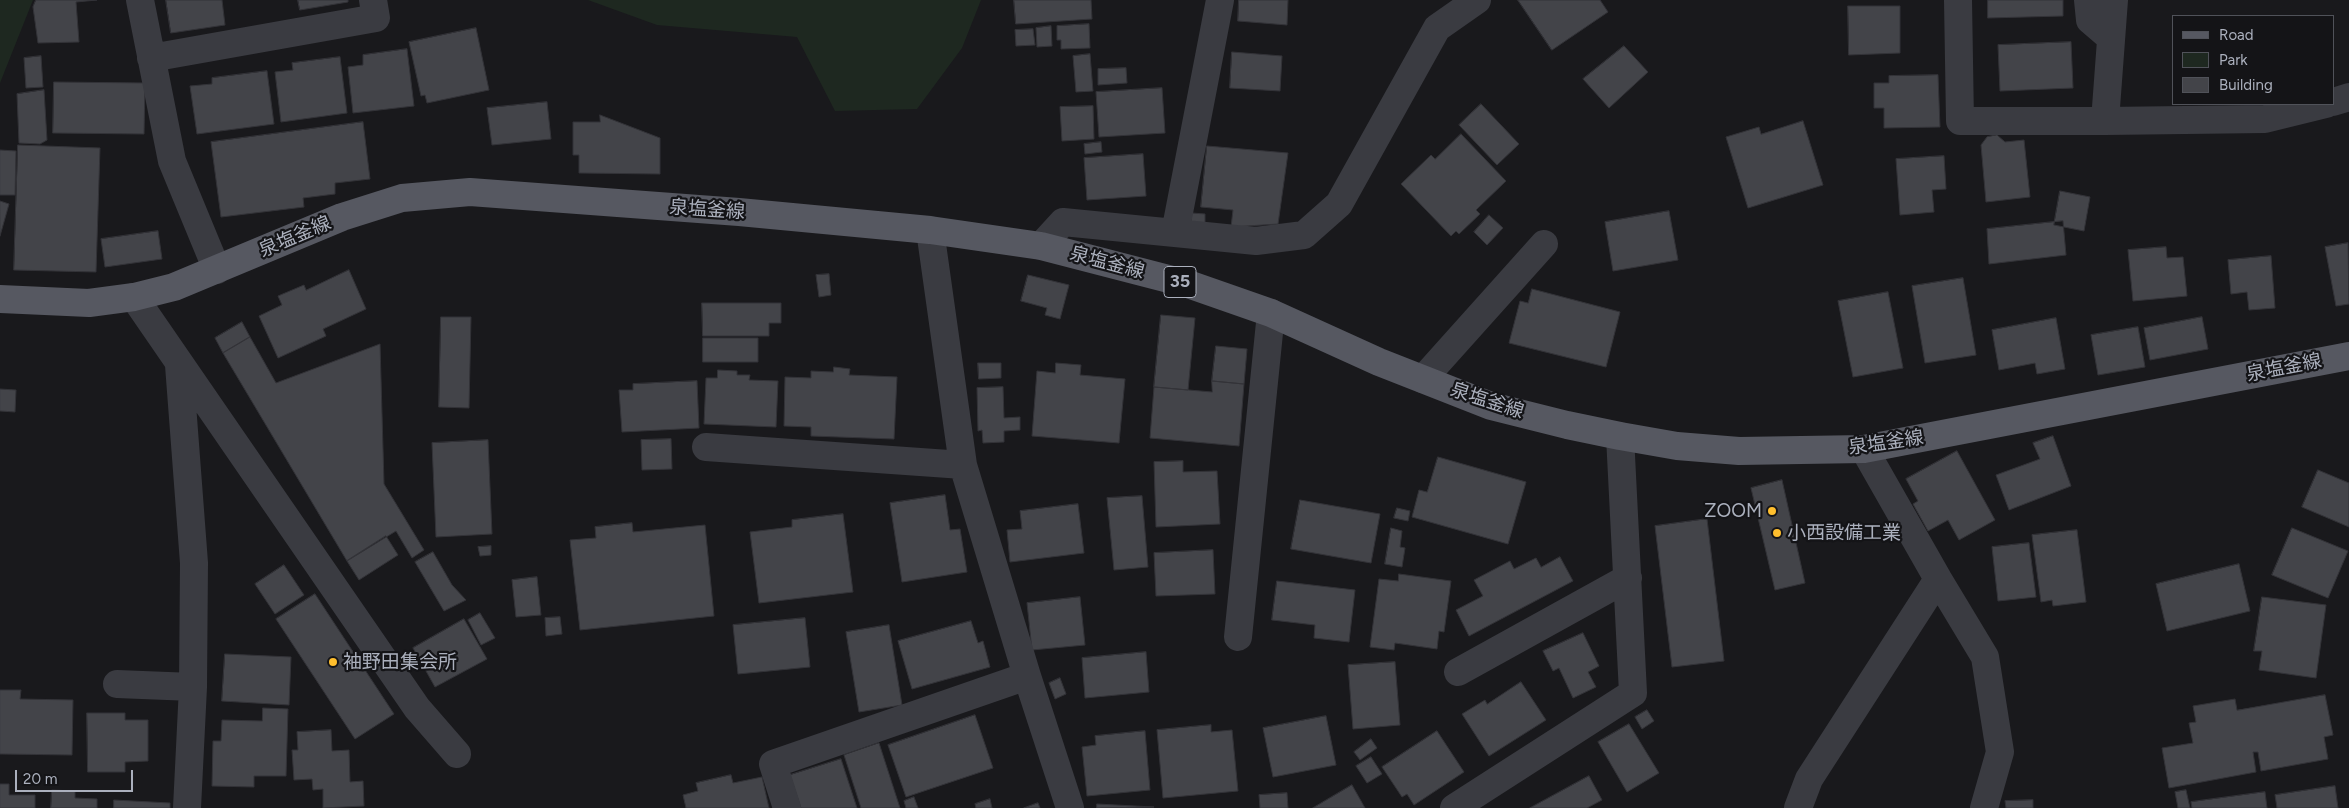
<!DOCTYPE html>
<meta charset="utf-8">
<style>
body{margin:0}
#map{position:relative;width:2349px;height:808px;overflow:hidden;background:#19191c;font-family:Figtree,sans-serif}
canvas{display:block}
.legend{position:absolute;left:2172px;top:15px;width:162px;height:90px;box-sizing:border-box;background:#141417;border:1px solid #505259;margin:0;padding:6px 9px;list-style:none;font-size:15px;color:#abb0bd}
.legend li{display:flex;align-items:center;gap:10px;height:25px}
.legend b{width:25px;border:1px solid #505259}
.scale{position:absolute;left:15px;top:770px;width:118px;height:22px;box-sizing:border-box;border:2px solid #abb0bd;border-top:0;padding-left:6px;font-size:15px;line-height:18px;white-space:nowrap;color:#abb0bd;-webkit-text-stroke:4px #141417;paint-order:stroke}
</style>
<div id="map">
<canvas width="2349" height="808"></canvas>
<ul class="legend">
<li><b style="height:6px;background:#565861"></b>Road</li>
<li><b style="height:14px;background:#1e2820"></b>Park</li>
<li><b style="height:14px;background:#434449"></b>Building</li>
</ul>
<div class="scale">20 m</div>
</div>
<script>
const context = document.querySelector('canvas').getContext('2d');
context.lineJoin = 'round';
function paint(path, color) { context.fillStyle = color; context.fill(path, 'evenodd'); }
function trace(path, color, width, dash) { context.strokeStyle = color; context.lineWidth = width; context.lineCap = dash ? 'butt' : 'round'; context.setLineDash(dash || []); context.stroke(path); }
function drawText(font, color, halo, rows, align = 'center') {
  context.font = font + ' Figtree,"Noto Sans JP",sans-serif'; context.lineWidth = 4.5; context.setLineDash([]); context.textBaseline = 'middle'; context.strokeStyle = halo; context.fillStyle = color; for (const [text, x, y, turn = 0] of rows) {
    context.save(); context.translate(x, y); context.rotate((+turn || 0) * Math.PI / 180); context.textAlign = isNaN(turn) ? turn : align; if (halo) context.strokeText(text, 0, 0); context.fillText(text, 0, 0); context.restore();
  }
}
const green = new Path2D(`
 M 0,0 L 33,0 L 0,83 Z
 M 588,0 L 981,0 L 962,48 L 917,109 L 835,111 L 797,37 L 657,25 Z`);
const building = new Path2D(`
 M 36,0 L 97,0 L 76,2 L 79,42 L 38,43 L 33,7 Z
 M 166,0 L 222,0 L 225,25 L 171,33 Z
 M 298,0 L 348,0 L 348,2 L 300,10 Z
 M 1014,0 L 1091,0 L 1092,19 L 1016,24 Z
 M 1239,0 L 1288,0 L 1287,25 L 1238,21 Z
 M 1518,0 L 1600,0 L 1608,12 L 1552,50 Z
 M 1988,0 L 2063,0 L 2063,16 L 1988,18 Z
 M 1848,6 L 1900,6 L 1900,53 L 1849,55 Z
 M 1089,24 L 1090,48 L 1061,49 L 1061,40 L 1057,40 L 1057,26 Z
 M 1051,26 L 1052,46 L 1037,47 L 1036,28 Z
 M 476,28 L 489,90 L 427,103 L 425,95 L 421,96 L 409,42 Z
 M 1033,29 L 1035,45 L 1016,46 L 1015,30 Z
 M 2071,42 L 2073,88 L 2000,91 L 1998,45 Z
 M 1624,46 L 1648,72 L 1609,108 L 1583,79 Z
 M 407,49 L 414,106 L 353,113 L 348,67 L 363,65 L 363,55 Z
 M 1232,52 L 1282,56 L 1280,91 L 1230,88 Z
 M 1090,54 L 1093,91 L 1076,92 L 1073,56 Z
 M 41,56 L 43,87 L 26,88 L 24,58 Z
 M 340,57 L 347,113 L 281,122 L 275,72 L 293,70 L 292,63 Z
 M 1126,68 L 1127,83 L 1098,85 L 1098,69 Z
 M 267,71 L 274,124 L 197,134 L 190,86 L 212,84 L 212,78 Z
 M 1938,75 L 1940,127 L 1884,128 L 1884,108 L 1874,108 L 1874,83 L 1889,83 L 1889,76 Z
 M 54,82 L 145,83 L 144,134 L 53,133 Z
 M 1162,88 L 1165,133 L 1099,137 L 1096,92 Z
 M 44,90 L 47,140 L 40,144 L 19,143 L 17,94 Z
 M 547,102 L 551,139 L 492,145 L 487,108 Z
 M 1481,104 L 1519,144 L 1497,165 L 1459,125 Z
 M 1093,106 L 1094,139 L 1062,141 L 1060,107 Z
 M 600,115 L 660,138 L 660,174 L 579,173 L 579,155 L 573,155 L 573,122 L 600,122 Z
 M 1803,121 L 1823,185 L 1748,208 L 1726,137 L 1759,127 L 1761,134 Z
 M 363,122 L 370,179 L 335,183 L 335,194 L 303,198 L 304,207 L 221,217 L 211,142 Z
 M 1461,134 L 1506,181 L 1476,210 L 1480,214 L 1459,234 L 1456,231 L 1451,236 L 1401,184 L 1431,155 L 1435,159 Z
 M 1997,135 L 2005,142 L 2024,140 L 2030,197 L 1986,202 L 1981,145 L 1987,137 Z
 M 1101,142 L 1102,152 L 1085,154 L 1084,144 Z
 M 18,145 L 100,148 L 96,272 L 14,270 Z
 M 1207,146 L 1288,153 L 1278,224 L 1231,227 L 1233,210 L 1201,207 Z
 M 0,150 L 16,151 L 15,195 L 0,195 Z
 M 1143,154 L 1146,196 L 1087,200 L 1084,158 Z
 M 1944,156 L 1946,189 L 1932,190 L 1934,212 L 1900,215 L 1896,159 Z
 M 2060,191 L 2090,197 L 2084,231 L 2054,225 Z
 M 0,201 L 9,204 L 0,236 Z
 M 1669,211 L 1678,260 L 1613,271 L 1605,222 Z
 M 1192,213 L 1205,214 L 1205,223 L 1191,222 Z
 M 1489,215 L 1503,228 L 1487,245 L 1474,232 Z
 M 2063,221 L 2066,255 L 1989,264 L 1987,229 Z
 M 158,231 L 162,259 L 105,267 L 101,239 Z
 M 2348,243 L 2349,304 L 2336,306 L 2325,247 Z
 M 2166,247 L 2167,258 L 2183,257 L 2187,296 L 2133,301 L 2128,250 Z
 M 2271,256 L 2275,308 L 2249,310 L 2247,292 L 2231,294 L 2228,260 Z
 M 349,270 L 366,309 L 323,329 L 326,336 L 278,358 L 259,316 L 282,305 L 278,296 L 304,285 L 306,290 Z
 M 829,274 L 831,295 L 819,297 L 816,275 Z
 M 1028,275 L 1069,285 L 1060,319 L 1045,315 L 1047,308 L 1021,301 Z
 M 1963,278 L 1976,355 L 1925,363 L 1912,286 Z
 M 1532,289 L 1620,312 L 1606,367 L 1509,343 L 1520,301 L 1528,303 Z
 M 1888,292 L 1903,368 L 1853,377 L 1838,301 Z
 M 702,303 L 781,303 L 781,323 L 769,323 L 769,336 L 703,336 Z
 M 1161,315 L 1195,318 L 1188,390 L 1154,387 Z
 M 441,317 L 471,317 L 469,408 L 439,407 Z
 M 2202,317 L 2208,349 L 2150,360 L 2144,328 Z
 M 2056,318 L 2065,369 L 2037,374 L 2035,363 L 1999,370 L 1992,330 Z
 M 242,322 L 250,337 L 223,353 L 215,338 Z
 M 2138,327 L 2145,367 L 2098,375 L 2091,335 Z
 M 250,337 L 276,383 L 380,344 L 384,484 L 424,550 L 412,558 L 396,531 L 347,561 L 223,353 Z
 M 703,338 L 758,338 L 758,362 L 703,362 Z
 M 1216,346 L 1247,349 L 1244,384 L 1212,381 Z
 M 978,363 L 1001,363 L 1001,378 L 979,379 Z
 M 1056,363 L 1081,365 L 1080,375 L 1125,379 L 1119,443 L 1032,436 L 1037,371 L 1055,373 Z
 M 834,367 L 850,369 L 849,375 L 897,377 L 894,439 L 811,436 L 811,427 L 784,426 L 785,377 L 811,378 L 811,371 L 833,372 Z
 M 718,370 L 737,371 L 737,375 L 750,375 L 749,380 L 778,381 L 776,427 L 704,424 L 706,378 L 717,378 Z
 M 697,381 L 699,428 L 622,432 L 619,390 L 633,390 L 633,384 Z
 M 1212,381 L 1244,384 L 1239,446 L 1150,438 L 1154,387 L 1212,392 Z
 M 1003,387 L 1004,418 L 1020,417 L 1020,430 L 1004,431 L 1004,442 L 983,443 L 982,430 L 978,431 L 977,388 Z
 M 0,389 L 16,390 L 15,412 L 0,411 Z
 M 2053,436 L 2071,486 L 2009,510 L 1996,475 L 2040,459 L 2033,443 Z
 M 671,439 L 672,469 L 642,470 L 641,440 Z
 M 488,440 L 492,534 L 436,537 L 432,443 Z
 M 1957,451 L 1995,520 L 1959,540 L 1948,520 L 1928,531 L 1913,504 L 1918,501 L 1906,479 Z
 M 1438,457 L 1526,482 L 1508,544 L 1412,517 L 1419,490 L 1427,492 Z
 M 1183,461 L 1183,472 L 1217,471 L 1220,524 L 1156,527 L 1154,462 Z
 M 2318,470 L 2349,483 L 2349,527 L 2302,507 Z
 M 1782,480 L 1805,583 L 1775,590 L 1751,488 Z
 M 945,495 L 950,530 L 960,529 L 967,572 L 902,582 L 890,503 Z
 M 1142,496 L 1148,567 L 1114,570 L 1107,498 Z
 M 1300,500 L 1380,514 L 1371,563 L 1291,549 Z
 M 1078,504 L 1084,553 L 1010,562 L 1007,530 L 1022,529 L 1020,511 Z
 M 1397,508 L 1410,511 L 1408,521 L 1394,518 Z
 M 843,514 L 853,592 L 759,603 L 750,532 L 792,527 L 792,520 Z
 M 1707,519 L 1724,661 L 1672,667 L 1655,526 Z
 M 632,523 L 633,532 L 705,525 L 714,616 L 580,630 L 570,540 L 596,538 L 595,527 Z
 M 1391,528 L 1402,531 L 1400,547 L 1405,548 L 1402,567 L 1385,564 Z
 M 2292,528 L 2348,551 L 2328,598 L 2272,575 Z
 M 2077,530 L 2086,602 L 2053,606 L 2052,600 L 2041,602 L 2032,535 Z
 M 386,536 L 398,555 L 359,580 L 347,561 Z
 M 2029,543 L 2036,597 L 1998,601 L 1992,547 Z
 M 491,546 L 491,555 L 480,556 L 478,547 Z
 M 1213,550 L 1215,594 L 1156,596 L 1154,553 Z
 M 433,552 L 452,585 L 466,600 L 444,611 L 415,562 Z
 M 1560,557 L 1573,581 L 1469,636 L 1456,610 L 1483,596 L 1474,580 L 1510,561 L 1514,569 L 1536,558 L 1541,567 Z
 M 2239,564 L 2250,611 L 2167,631 L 2156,584 Z
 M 284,565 L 304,595 L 275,614 L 255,584 Z
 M 1399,574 L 1451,581 L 1444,632 L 1439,631 L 1437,649 L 1395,643 L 1394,650 L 1370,647 L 1379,579 L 1398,581 Z
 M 537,577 L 541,615 L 516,617 L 512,580 Z
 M 1277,581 L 1355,590 L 1349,642 L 1314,638 L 1315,625 L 1272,620 Z
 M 315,594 L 394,714 L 355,739 L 276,619 Z
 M 1080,597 L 1085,645 L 1032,650 L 1027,603 Z
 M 2262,597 L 2326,605 L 2316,678 L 2259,670 L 2262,651 L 2254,651 Z
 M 480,613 L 495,638 L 481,645 L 468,620 Z
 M 560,617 L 562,634 L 546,636 L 545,618 Z
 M 805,618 L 810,667 L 738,674 L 733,625 Z
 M 464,619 L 487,659 L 435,687 L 413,648 Z
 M 971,621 L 978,643 L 983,641 L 990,667 L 912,689 L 898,641 Z
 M 889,625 L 902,705 L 859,712 L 846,632 Z
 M 1583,633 L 1599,666 L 1588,672 L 1596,687 L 1573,698 L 1559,668 L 1553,671 L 1543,651 Z
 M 1146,652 L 1149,692 L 1085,698 L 1082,658 Z
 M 225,654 L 291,657 L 289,705 L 222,701 Z
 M 1395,662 L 1400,725 L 1353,729 L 1348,665 Z
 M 1060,678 L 1066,694 L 1055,699 L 1049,683 Z
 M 1521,682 L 1546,720 L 1489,756 L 1462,714 L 1485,700 L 1487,704 Z
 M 0,690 L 21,690 L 20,699 L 73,700 L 72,755 L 0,754 Z
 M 2325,695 L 2333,735 L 2324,737 L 2328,759 L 2261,771 L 2258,752 L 2253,752 L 2256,772 L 2169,788 L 2162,748 L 2193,743 L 2189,723 L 2196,722 L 2193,706 L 2235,699 L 2237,710 Z
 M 263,708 L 288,709 L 286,776 L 254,776 L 254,787 L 212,786 L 213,741 L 221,741 L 222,720 L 262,721 Z
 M 1647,710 L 1654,721 L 1642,729 L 1635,717 Z
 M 87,713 L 125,713 L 125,720 L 148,720 L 148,761 L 125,762 L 125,772 L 88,772 Z
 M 975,715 L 993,768 L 906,797 L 888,745 Z
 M 1326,716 L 1336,765 L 1273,777 L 1263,728 Z
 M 1629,724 L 1659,773 L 1627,792 L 1598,742 Z
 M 1211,725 L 1211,732 L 1232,730 L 1238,791 L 1163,798 L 1157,730 Z
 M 331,730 L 332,751 L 349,750 L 350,782 L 363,781 L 364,806 L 323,808 L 323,789 L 313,790 L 312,779 L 294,780 L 292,750 L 298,750 L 297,732 Z
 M 1145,731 L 1150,790 L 1087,796 L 1082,747 L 1096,745 L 1095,736 Z
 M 1437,731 L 1464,772 L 1414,805 L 1407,794 L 1402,797 L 1382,767 Z
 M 1371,739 L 1377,748 L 1360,760 L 1354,752 Z
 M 879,743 L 900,808 L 861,808 L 844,755 Z
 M 1371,757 L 1382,774 L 1367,783 L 1356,766 Z
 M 841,759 L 857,808 L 801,808 L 790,775 Z
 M 731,775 L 733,783 L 762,777 L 769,808 L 686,808 L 683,795 L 698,791 L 696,783 Z
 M 1589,776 L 1602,800 L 1587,808 L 1530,808 Z
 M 0,784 L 9,784 L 9,795 L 35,795 L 35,808 L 0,808 Z
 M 1352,785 L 1365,808 L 1313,808 Z
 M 2335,786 L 2338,808 L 2277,808 L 2275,795 Z
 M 52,790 L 75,791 L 75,798 L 97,799 L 97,808 L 51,808 Z
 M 2186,790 L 2190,808 L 2178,808 L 2175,792 Z
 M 2265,792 L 2267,808 L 2192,808 L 2191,802 Z
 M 1287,793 L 1288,808 L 1260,808 L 1259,795 Z
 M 914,797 L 918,808 L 906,808 L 904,801 Z
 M 990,799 L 992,808 L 976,808 L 975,804 Z
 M 114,800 L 170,803 L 170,808 L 114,808 Z
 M 2033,800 L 2033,808 L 2006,808 L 2005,801 Z
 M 1038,803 L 1040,808 L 1024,808 Z
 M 1097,804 L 1154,807 L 1097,808 Z`);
const street = new Path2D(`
 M 140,0 L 172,161 L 217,270
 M 1958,0 L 1960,121 L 2105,121
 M 2088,0 L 2090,20 L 2111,38
 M 2114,0 L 2105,121 L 2265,119 L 2326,104
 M 151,58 L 376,18 L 373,0
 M 2333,102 L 2349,97
 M 930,230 L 963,465 L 1027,676 L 1070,808
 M 1175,233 L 1256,241 L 1304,235 L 1339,204 L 1437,28 L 1477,0
 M 1041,246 L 1063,222 L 1175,233 L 1220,0
 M 134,297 L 417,708 L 457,754
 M 179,365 L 194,563 L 193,687 L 187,808
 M 1423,379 L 1544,244
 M 706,447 L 963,465
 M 1864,449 L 1938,579 L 1985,657 L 2000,752 L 1984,808
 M 1238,637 L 1271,313
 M 1458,672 L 1628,578
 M 117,684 L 193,687
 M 787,808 L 773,764 L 1027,676
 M 1454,808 L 1633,693 L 1620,436
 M 1798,808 L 1809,779 L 1938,579`);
const primary = new Path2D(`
 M 0,299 L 89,303 L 134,297 L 174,287 L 342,217 L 402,198 L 470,192 L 739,212 L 930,230 L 1041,246 L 1188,284 L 1271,313 L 1379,362 L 1491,406 L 1567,425 L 1620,436 L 1677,446 L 1739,451 L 1864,449 L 2349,356`);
const markers = [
 [1772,511,5,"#ffbf2e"],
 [1777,533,5,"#ffbf2e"],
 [333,662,5,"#ffbf2e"]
];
const shields = [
 [1180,282,32]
];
const shieldNames = [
 ["35",1180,282]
];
const streetNames = [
 ["泉塩釜線",707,210,4],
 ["泉塩釜線",295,237,-23],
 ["泉塩釜線",1107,263,15],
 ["泉塩釜線",2284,368,-11],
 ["泉塩釜線",1487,401,18],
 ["泉塩釜線",1886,443,-8]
];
const poiNames = [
 ["ZOOM",1762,511,"right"],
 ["小西設備工業",1787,533],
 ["袖野田集会所",343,662]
];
paint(green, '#1e2820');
paint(building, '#434449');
trace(building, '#333338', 1);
trace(street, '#3a3b41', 28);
trace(primary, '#565861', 28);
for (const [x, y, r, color] of markers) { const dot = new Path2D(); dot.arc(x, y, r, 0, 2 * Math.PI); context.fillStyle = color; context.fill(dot); trace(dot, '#141417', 2); }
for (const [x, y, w] of shields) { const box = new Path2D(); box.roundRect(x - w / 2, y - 15.5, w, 31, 4); context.fillStyle = '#141417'; context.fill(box); trace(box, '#abb0bd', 1); }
drawText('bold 18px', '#abb0bd', null, shieldNames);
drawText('19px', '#abb0bd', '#141417', streetNames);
drawText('19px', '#abb0bd', '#141417', poiNames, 'left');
</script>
